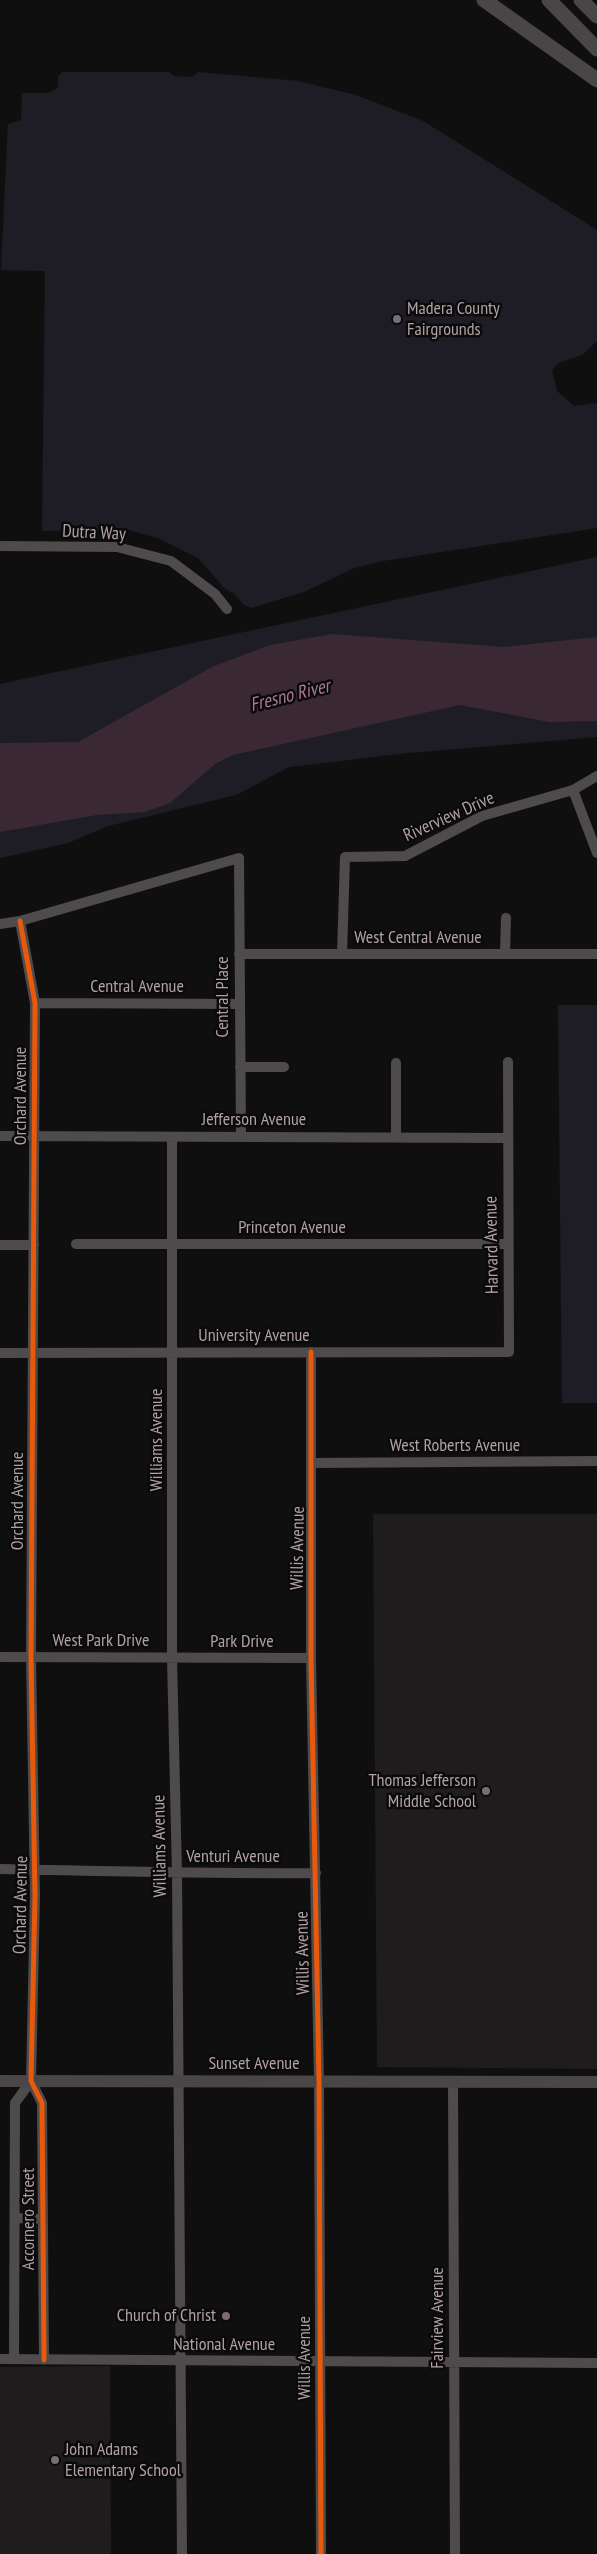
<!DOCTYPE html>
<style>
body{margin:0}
canvas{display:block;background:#100f0f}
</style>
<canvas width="597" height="2554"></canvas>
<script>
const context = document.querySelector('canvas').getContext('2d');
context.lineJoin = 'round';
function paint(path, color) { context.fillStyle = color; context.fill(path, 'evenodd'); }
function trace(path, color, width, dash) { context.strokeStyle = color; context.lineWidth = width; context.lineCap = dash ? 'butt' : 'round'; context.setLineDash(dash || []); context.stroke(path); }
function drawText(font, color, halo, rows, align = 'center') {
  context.font = font + ' "PT Sans Narrow",sans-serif'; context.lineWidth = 5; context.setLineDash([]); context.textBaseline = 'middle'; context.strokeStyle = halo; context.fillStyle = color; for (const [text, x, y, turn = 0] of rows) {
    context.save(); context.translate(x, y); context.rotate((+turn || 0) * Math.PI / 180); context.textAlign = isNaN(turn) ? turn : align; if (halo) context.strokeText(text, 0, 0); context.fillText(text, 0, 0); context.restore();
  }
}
const built = new Path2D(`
 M 373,1514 L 597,1514 L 597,2069 L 377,2067 Z
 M 110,2366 L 111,2554 L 0,2554 L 0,2367 Z`);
const green = new Path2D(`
 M 62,72 L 169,72 L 174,76 L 192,77 L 198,72 L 298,81 L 356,95 L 423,121 L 597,230 L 597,341 L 582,355 L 558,363 L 552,370 L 557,391 L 574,406 L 597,403 L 597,528 L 383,561 L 354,568 L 304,592 L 251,608 L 244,605 L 233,593 L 225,589 L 198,558 L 158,538 L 129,530 L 42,531 L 45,271 L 1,270 L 8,124 L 21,120 L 22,93 L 49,93 L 58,88 L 58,77 Z
 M 597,557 L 597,737 L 408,753 L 289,767 L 236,795 L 108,826 L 68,843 L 0,858 L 0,684 Z
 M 558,1005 L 597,1005 L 597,1403 L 562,1403 Z`);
const water = new Path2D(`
 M 333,634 L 504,647 L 597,637 L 597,721 L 549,722 L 460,705 L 233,755 L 215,764 L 170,803 L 145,812 L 97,815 L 0,832 L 0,743 L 78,742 L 214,666 L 270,645 Z`);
const minor = new Path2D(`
 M 0,546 L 117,547 L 171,561 L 215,594 L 227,609
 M 573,790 L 597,853
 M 20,921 L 35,1003 L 31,1657 L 35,1896 L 31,2081 L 42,2103 L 44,2360
 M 0,924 L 20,921 L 239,858 L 241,1137
 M 239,954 L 597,954
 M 342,954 L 345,857 L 405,856 L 482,816 L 573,790 L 597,776
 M 505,954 L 506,918
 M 35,1003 L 240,1004
 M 396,1063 L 396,1137
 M 240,1067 L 284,1067
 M 0,1136 L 507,1138
 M 172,1137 L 172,1658 L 177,1874 L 182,2554
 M 76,1244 L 508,1244
 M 0,1245 L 34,1245
 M 311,1352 L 311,1658 L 319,2082 L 321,2554
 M 0,1353 L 509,1352 L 508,1062
 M 313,1463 L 597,1461
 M 0,1657 L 311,1658
 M 0,1869 C 105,1871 210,1874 316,1873
 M 453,2082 L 455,2554
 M 15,2218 L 43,2219
 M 0,2359 L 597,2363
 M 14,2359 L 15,2103 L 31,2081`);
const major = new Path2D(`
 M 0,2081 L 597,2082`);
const highway = new Path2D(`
 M 484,0 L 597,80
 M 549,0 L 597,49
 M 581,0 L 597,16`);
const cycleway = new Path2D(`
 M 20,921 L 35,1003 L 31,1657 L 35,1896 L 31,2081 L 42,2103 L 44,2360
 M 311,1352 L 311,1658 L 319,2082 L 321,2554`);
const markers = [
 [397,319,5,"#796d71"],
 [486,1791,5,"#796d71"],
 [226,2316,5,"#796d71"],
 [55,2460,5,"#796d71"]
];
const poiNames = [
 ["Madera County",407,309],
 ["Fairgrounds",407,330],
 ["Thomas Jefferson",476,1781,"right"],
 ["Middle School",476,1802,"right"],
 ["Church of Christ",216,2316,"right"],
 ["John Adams",65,2450],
 ["Elementary School",65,2471]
];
const streetNames = [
 ["Dutra Way",94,533,3],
 ["Riverview Drive",449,817,-24],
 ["West Central Avenue",418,938],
 ["Central Avenue",137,987],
 ["Central Place",223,997,-90],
 ["Orchard Avenue",21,1096,-90],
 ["Jefferson Avenue",254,1120],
 ["Princeton Avenue",292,1228],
 ["Harvard Avenue",492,1245,-91],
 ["University Avenue",254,1336],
 ["Williams Avenue",157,1440,-90],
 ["West Roberts Avenue",455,1446],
 ["Orchard Avenue",18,1501,-90],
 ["Willis Avenue",298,1548,-89],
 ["West Park Drive",101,1641],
 ["Park Drive",242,1642],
 ["Williams Avenue",160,1846,-91],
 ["Venturi Avenue",233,1857],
 ["Orchard Avenue",21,1905,-89],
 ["Willis Avenue",303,1953,-91],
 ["Sunset Avenue",254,2064],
 ["Accornero Street",29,2219,-90],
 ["Fairview Avenue",438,2318,-90],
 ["National Avenue",224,2345],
 ["Willis Avenue",305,2358,-90]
];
const waterNames = [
 ["Fresno River",290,696,-14]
];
paint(built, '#1e1c1c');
paint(green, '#1e1d25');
paint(water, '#3a2932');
trace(minor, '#4f4a4b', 10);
trace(major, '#4a4648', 12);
trace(highway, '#4a4648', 15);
trace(cycleway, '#e8590c', 5);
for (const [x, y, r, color] of markers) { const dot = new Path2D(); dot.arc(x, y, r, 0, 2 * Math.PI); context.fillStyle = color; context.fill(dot); trace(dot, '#0b0a0a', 2); }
drawText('18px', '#b1a0a6', '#0b0a0a', poiNames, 'left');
drawText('18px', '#b1a0a6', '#0b0a0a', streetNames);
drawText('italic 19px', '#ae7696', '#0b0a0a', waterNames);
</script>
